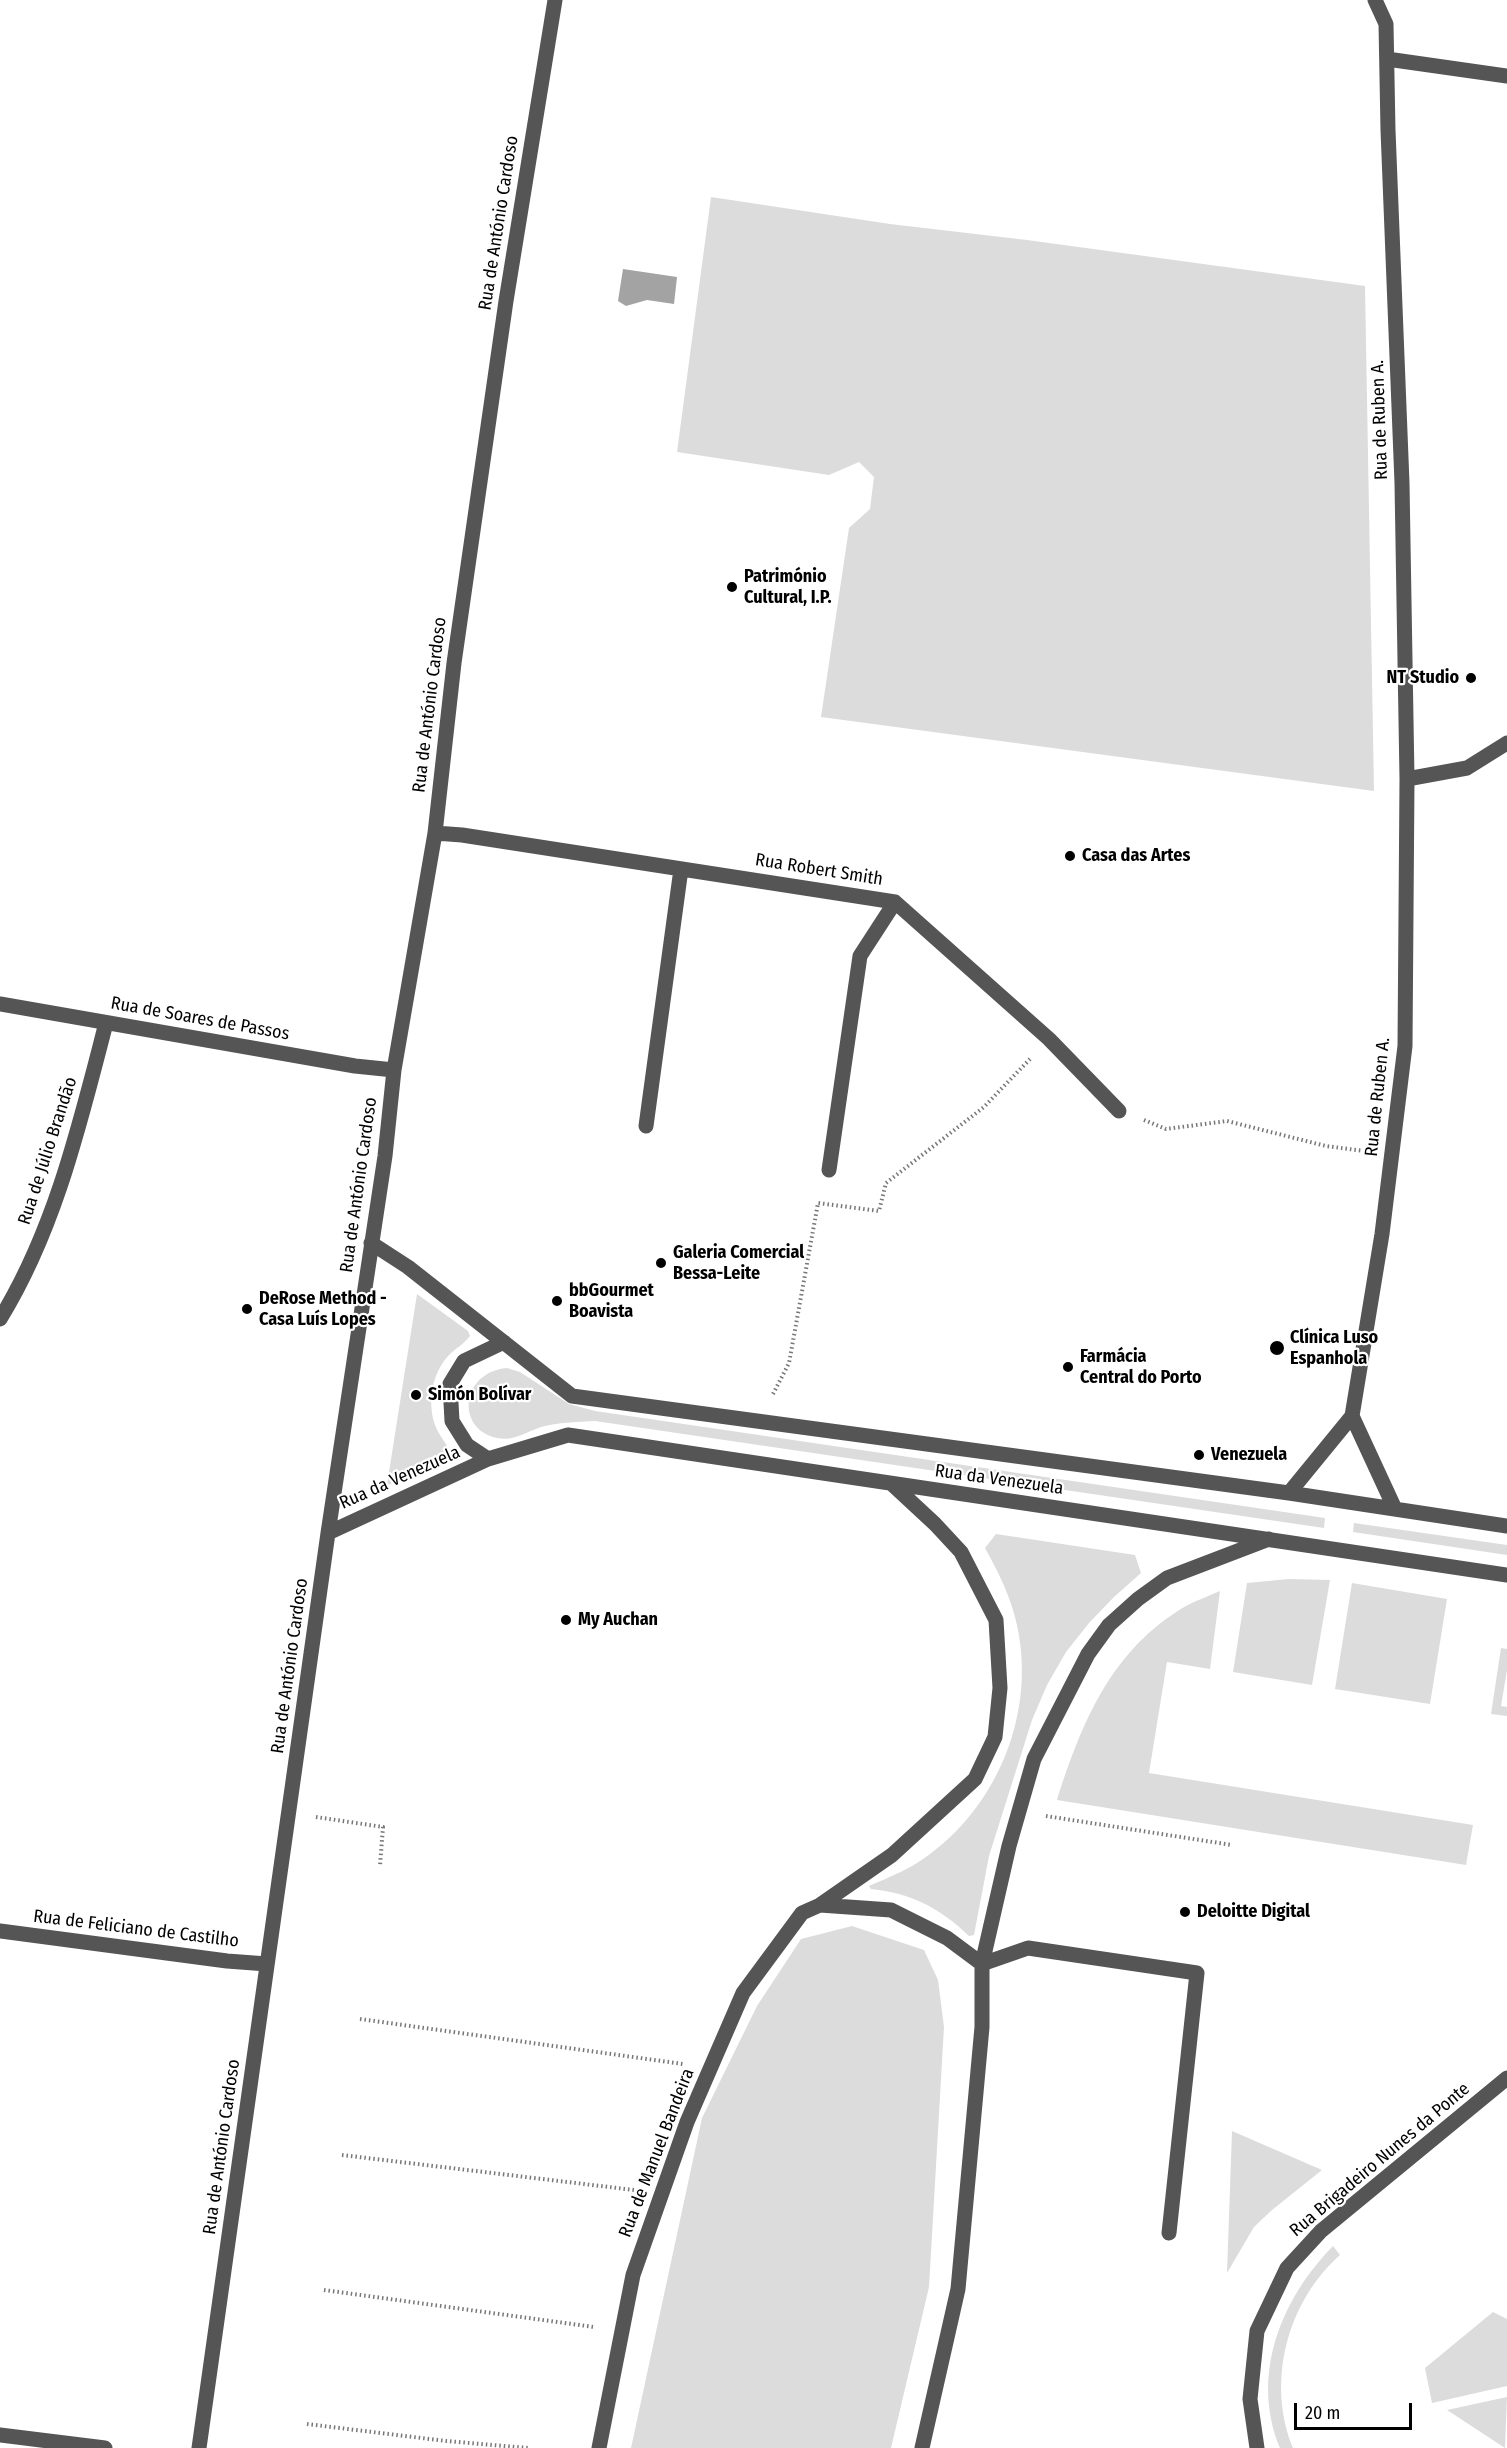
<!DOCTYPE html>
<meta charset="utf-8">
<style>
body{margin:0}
#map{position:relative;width:1507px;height:2448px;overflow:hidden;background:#fff;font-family:"Fira Sans Condensed",sans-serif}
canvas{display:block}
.scale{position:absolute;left:1294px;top:2403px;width:118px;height:27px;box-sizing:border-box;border:3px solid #000;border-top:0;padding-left:8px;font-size:18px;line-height:21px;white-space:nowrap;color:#000;-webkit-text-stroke:4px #fff;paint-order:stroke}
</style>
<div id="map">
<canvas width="1507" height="2448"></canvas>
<div class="scale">20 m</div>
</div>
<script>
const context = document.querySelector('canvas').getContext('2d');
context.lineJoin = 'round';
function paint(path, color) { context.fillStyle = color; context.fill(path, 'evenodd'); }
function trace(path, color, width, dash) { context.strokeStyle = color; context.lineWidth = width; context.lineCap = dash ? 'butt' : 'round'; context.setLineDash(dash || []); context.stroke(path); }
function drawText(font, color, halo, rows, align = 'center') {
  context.font = font + ' "Fira Sans Condensed",sans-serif'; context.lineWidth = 4.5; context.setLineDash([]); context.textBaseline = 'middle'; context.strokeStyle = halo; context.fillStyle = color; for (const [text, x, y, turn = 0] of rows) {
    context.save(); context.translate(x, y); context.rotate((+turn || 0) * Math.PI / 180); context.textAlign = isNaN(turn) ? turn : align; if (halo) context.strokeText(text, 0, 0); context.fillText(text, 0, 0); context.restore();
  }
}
const green = new Path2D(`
 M 711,197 L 890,224 L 1027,240 L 1365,286 L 1374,791 L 821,717 L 849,528 L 870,509 L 874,477 L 859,462 L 829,475 L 677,452 Z
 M 417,1294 L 468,1331 L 470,1336 C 464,1344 456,1348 449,1355 C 432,1373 427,1402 435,1425 C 439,1437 450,1446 452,1458 L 449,1462 L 387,1485 Z
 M 507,1368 L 520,1372 L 569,1404 L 595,1411 L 1325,1518 L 1324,1528 L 595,1421 C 579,1422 561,1422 545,1426 C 528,1430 515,1442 497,1438 C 455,1429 461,1372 507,1368 Z
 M 1354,1523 L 1507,1545 L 1507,1555 L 1353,1532 Z
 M 996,1534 L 1135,1555 L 1141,1573 L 1114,1597 L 1089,1623 L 1066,1652 L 1047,1685 L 1032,1720 L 989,1856 L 974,1935 L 969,1936 C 940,1908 911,1893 871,1889 L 869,1886 C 890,1877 912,1868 930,1854 C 1004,1799 1040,1699 1013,1610 C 1006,1587 996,1568 985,1548 Z
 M 1289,1579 L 1330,1580 L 1312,1685 L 1233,1672 L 1247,1583 Z
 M 1352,1583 L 1447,1599 L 1430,1704 L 1335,1689 Z
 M 1220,1591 L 1210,1669 L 1167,1662 L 1149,1773 L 1473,1825 L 1466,1865 L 1057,1800 C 1082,1721 1112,1649 1186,1606 C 1197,1600 1209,1596 1220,1591 Z
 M 1501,1648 L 1507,1649 L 1507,1670 L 1501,1706 L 1507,1707 L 1507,1716 L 1491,1714 Z
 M 852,1926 L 924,1950 L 938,1980 L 944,2027 L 929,2287 L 891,2448 L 631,2448 L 702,2118 L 757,2006 L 801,1939 Z
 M 1232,2131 L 1322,2170 L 1272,2210 L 1254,2227 L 1227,2273 Z
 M 1333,2246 L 1340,2255 C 1287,2302 1266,2382 1293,2448 L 1280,2448 C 1250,2375 1281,2299 1333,2246 Z
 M 1493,2312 L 1507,2319 L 1507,2386 L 1432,2403 L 1425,2368 Z
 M 1507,2397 L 1505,2448 L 1447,2410 Z`);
const water = new Path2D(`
 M 623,269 L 677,277 L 674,304 L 647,300 L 626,306 L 618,301 Z`);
const path = new Path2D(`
 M 1144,1120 L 1166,1129 L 1227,1121 L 1326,1146 L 1364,1151
 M 773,1394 L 789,1363 L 818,1203 L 879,1211 L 886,1183 L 984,1107 L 1030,1059
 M 1046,1816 L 1232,1845
 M 316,1817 L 383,1827 L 380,1866
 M 360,2019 L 683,2064
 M 342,2155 L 634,2190
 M 324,2290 L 594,2327
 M 307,2424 L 446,2441 L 528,2448`);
const minor = new Path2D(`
 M 1387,59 L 1507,76
 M 1407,779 L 1467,768 L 1507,743
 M 435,833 L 462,835 L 895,902 L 1049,1039 L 1119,1111
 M 0,1004 L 355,1066 L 394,1070
 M 646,1126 L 681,869
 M 829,1170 L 860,956 L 895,902
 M 371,1243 L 408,1267 L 572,1396 L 1289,1493 L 1507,1526
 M 0,1319 C 55,1230 80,1123 106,1023
 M 1352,1416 L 1382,1234 L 1405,1046 L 1407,779 L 1402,483 L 1388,130 L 1386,24 L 1375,0
 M 488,1459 L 467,1445 L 452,1421 L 450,1384 L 464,1361 L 504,1342
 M 1289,1493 L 1352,1416 L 1395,1509
 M 328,1533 L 488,1459 L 568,1435 L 1507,1575
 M 820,1905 L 891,1910 L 947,1938 L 982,1964 L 1028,1948 L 1197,1973 L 1169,2233
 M 0,1931 L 227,1961 L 267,1964
 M 0,2435 L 105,2448
 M 199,2448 L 328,1533 L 385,1156 L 394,1070 L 435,833 L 454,663 L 506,301 L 555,0
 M 599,2448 L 633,2275 L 687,2122 L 743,1993 L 802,1913 L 820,1905 L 892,1855 L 975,1779 L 995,1737 L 1000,1688 L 996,1620 L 961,1552 L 935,1524 L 893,1485
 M 922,2448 L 958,2289 L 982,2027 L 982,1964 L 1009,1846 L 1034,1759 L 1088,1654 L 1109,1625 L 1138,1599 L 1167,1578 L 1269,1539
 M 1257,2448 L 1250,2399 L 1257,2331 L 1287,2268 L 1321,2231 L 1507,2078`);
const markers = [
 [732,587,6,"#000"],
 [1471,678,6,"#000"],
 [1070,856,6,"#000"],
 [661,1263,6,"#000"],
 [557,1301,6,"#000"],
 [247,1309,6,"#000"],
 [1277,1348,8,"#000"],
 [1068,1367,6,"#000"],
 [416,1395,6,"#000"],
 [1199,1455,6,"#000"],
 [566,1620,6,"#000"],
 [1185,1912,6,"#000"]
];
const streetNames = [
 ["Rua de António Cardoso",499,223,-81],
 ["Rua de Ruben A.",1380,420,-92],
 ["Rua de António Cardoso",430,705,-83],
 ["Rua Robert Smith",819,870,9],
 ["Rua de Soares de Passos",200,1019,10],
 ["Rua de Ruben A.",1378,1097,-84],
 ["Rua de Júlio Brandão",48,1151,-72],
 ["Rua de António Cardoso",359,1185,-82],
 ["Rua da Venezuela",400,1478,-24],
 ["Rua da Venezuela",999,1480,8],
 ["Rua de António Cardoso",290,1666,-82],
 ["Rua de Feliciano de Castilho",136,1929,7],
 ["Rua de António Cardoso",222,2147,-82],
 ["Rua de Manuel Bandeira",657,2153,-69],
 ["Rua Brigadeiro Nunes da Ponte",1380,2160,-40]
];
const poiNames = [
 ["Património",744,577],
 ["Cultural, I.P.",744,598],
 ["NT Studio",1459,678,"right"],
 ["Casa das Artes",1082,856],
 ["Galeria Comercial",673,1253],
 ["Bessa-Leite",673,1274],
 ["bbGourmet",569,1291],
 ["Boavista",569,1312],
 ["DeRose Method -",259,1299],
 ["Casa Luís Lopes",259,1320],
 ["Clínica Luso",1290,1338],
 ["Espanhola",1290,1359],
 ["Farmácia",1080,1357],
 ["Central do Porto",1080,1378],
 ["Simón Bolívar",428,1395],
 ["Venezuela",1211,1455],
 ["My Auchan",578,1620],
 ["Deloitte Digital",1197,1912]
];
paint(green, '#dcdcdc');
paint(water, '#a3a3a3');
trace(path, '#777', 4, [1.5, 3]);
trace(minor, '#555', 15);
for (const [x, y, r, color] of markers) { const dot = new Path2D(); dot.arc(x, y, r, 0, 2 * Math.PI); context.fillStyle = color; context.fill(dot); trace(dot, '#fff', 2); }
drawText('18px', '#000', '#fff', streetNames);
drawText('bold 18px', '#000', '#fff', poiNames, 'left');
</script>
